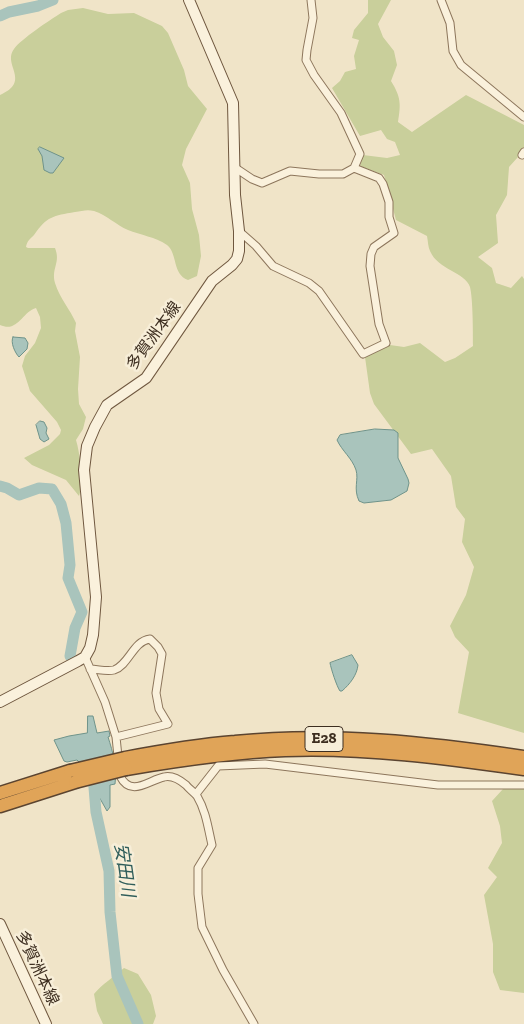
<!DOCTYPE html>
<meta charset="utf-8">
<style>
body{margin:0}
canvas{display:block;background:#f0e4c8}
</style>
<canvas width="524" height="1024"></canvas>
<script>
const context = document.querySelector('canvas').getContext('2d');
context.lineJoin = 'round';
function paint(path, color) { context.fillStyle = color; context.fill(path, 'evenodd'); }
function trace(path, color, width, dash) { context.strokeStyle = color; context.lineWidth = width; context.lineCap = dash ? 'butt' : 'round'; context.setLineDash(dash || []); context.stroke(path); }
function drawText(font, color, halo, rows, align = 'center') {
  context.font = font + ' "Zilla Slab","Noto Sans JP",serif'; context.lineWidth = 5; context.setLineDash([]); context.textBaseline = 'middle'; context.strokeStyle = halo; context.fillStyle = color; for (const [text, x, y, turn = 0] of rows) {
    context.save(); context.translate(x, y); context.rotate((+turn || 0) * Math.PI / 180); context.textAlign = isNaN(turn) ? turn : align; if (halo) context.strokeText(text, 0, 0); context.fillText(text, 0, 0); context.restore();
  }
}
const green = new Path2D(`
 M 368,0 L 391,0 L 378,24 L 383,37 L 394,51 L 397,65 L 391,81 C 401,97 401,104 398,122 L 412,132 L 466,95 L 524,125 L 524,147 L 518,157 L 509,167 L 507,195 L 496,215 L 498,243 L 478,257 L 492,268 L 496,283 L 511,288 L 522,276 L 524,279 L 524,733 L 458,713 L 469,652 L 455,637 L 450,626 L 466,595 L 474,567 L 462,542 L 465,519 L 456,507 L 451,476 L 432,449 L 411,454 L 374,404 L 370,393 L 365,357 L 390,345 L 404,347 L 420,343 L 445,362 L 455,358 L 473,346 C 473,332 473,299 470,287 C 465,272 438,270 430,251 C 428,247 428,241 427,236 L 396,220 L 384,175 L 360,166 L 363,155 L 387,158 L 400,155 L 395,142 L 387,139 L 381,130 L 360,136 L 332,88 L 340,81 L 345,72 L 356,69 L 354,56 L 359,40 L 352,38 L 354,30 L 368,13 Z
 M 83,8 L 108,14 L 134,13 L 162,26 L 168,33 L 184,70 L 188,86 L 207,109 L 186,149 L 182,165 L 190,183 L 192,209 L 199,235 L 201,256 L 197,276 L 188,280 C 172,274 178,254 167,245 C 156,237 140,235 128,230 C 116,225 107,215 94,211 C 87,209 82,211 75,212 C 53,216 47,216 34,235 C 30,239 27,241 26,247 L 28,248 L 55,248 C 61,263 51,268 55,283 C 60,299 70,309 76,323 L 75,331 L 80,357 L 78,389 L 79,404 L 86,417 L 83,429 L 76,440 C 80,453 84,483 79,496 L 66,480 L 32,465 L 24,458 L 49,445 L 60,434 L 61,430 L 57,422 L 30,391 L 22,366 L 25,356 L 35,343 L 41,328 L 40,317 L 36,308 C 22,312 18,333 0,325 L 0,95 C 32,81 2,65 14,49 C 21,39 50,20 61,13 L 68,10 Z
 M 519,787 L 524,788 L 524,993 L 500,990 L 493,972 L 493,944 L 484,895 L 497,877 L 488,868 L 502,843 L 500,826 L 492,801 L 503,789 Z
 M 124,968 L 138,974 L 151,995 L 156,1016 L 153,1024 L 103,1024 L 97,1011 L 94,994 C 102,984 114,977 124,968 Z`);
const water = new Path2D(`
 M 40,147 L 64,158 L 53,173 L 50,173 L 44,170 L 42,156 L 38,149 Z
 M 13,337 L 25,338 L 28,343 L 27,349 L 19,357 C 15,353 10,342 13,337 Z
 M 40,421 L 44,422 L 47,428 L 46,433 L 49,439 L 44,442 L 40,439 L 36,425 Z
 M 375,429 L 394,430 L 398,433 L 398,458 L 408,479 L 409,483 L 407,491 L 391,500 L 364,503 L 359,501 C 353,488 359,480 356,470 C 352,458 342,451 337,440 L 340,435 Z
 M 352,655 L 358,665 C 357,675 350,684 342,691 L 340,691 C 337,687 331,669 330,663 Z
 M 88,716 L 93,716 L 97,733 L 109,731 L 110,736 L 108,737 C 113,752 117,768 115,784 L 110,785 L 110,807 L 107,811 L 80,763 L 77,760 L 67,762 L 64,761 L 54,740 L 69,736 L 87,733 Z`);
const river = new Path2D(`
 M 0,16 L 9,12 L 38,6 L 53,0
 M 0,486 L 7,488 L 19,495 L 39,488 L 52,489 L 61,504 L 66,523 L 70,565 L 68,578 L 82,612 L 75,628 L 70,656
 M 93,775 L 96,812 L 109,871 L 110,912 L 117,976 L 138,1024`);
const minor = new Path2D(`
 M 441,0 L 450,23 L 453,51 L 461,65 L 524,117
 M 522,155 L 524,152
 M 234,167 L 252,179 L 262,183 L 290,171 L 319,174 L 343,174 L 354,168 L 360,154 L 341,113 L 314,75 L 306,60 L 307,50 L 313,18 L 311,0
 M 239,231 L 256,246 L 273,266 L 309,283 L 319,291 L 363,354 L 386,343 L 379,324 L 370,266 L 371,254 L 374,247 L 394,233 L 389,217 L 389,202 L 383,184 L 379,178 L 354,168
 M 85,657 L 105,702 L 116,737 L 120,776 C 131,798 149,780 164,777 C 172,775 180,780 186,785 C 189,789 194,792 197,796 C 206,811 208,828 212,845 L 198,868 L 198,894 L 202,927 L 223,970 L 254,1024
 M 90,669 C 98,669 106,672 114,670 C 129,665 133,641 150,639 L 158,647 L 162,654 L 156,693 L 159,709 L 168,724 L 116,737
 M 196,794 L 218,766 L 265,764 L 438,785 L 524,785`);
const secondary = new Path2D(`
 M 0,702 L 78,661 L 85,657 L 90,648 L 93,635 L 96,597 L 84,470 L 87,446 L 95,427 L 107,405 L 146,378 L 212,281 L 232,265 L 237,259 L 239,251 L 239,231 L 235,195 L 233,103 L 189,0
 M 0,924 L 46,1024`);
const motorway = new Path2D(`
 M 125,758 C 162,751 198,745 235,742 C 331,732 429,743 524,757
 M 126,769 C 179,760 232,752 285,750 C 365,747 445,758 524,769
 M 0,793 L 70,771
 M 0,806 L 75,782`);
const motorwayBridge = new Path2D(`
 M 70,771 L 125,758
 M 75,782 L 126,769`);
const shields = [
 [324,739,38]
];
const shieldNames = [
 ["E28",324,739]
];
const streetNames = [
 ["多賀洲本線",154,336,-54],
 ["多賀洲本線",37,968,65]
];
const waterNames = [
 ["安田川",124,870,82]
];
paint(green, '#c9cf9b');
paint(water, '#a9c4bc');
trace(water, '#6f938a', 1);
trace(river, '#a9c4bc', 11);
trace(minor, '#8d765c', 9);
trace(secondary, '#6f573f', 12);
trace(motorway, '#5b4430', 15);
trace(minor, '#faf1dc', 7);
trace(secondary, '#faf1dc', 10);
trace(motorway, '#e0a458', 12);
trace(motorwayBridge, '#5b4430', 15, []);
trace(motorwayBridge, '#e0a458', 12);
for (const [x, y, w] of shields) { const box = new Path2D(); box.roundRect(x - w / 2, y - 12.5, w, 25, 4); context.fillStyle = '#f7eed8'; context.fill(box); trace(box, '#3d2e20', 1); }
drawText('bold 15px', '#3d2e20', null, shieldNames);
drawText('16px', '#3d2e20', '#f7eed8', streetNames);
drawText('italic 18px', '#2f5d5a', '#f7eed8', waterNames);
</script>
